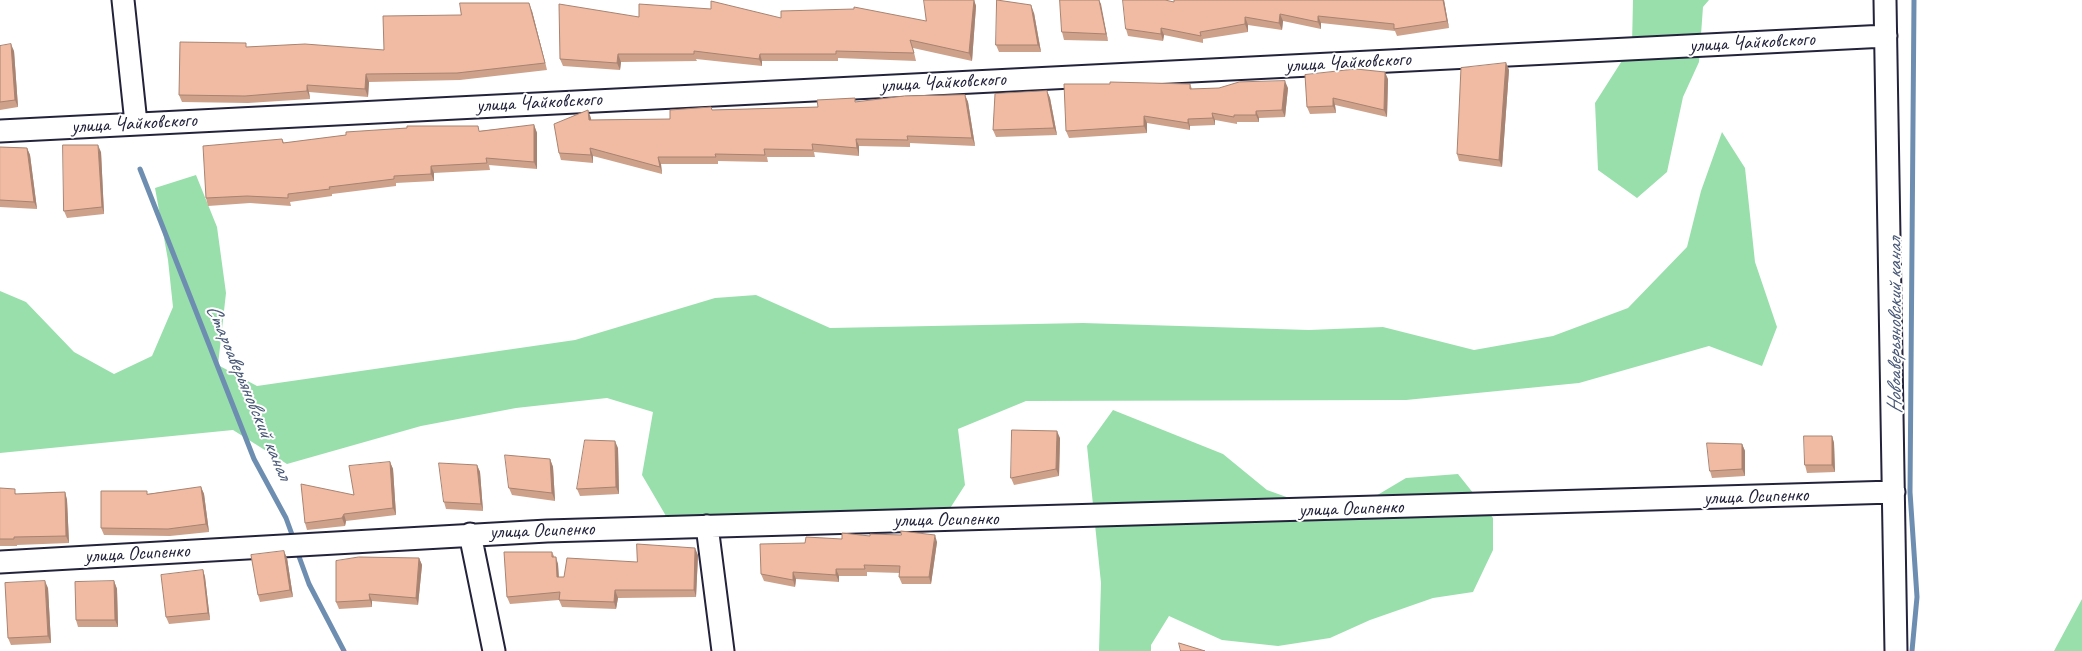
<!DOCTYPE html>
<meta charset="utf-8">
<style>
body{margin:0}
canvas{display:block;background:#fff}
</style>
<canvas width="2082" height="651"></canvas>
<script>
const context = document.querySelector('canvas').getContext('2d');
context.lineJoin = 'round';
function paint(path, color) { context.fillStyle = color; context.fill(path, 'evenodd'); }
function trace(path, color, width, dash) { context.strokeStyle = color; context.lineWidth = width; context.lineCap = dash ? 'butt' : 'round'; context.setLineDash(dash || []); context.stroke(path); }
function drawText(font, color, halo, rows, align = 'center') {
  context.font = font + ' Caveat,sans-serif'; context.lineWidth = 4; context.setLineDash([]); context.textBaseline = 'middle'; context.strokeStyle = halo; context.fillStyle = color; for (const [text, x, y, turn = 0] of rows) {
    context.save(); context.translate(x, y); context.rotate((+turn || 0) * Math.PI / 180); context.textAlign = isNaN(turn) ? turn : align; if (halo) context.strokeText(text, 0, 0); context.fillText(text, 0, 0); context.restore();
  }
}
const green = new Path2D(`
 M 1633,0 L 1709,0 L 1703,7 L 1699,62 L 1683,97 L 1667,172 L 1637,198 L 1598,170 L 1595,103 L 1632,45 Z
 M 1722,132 L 1745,168 L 1755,262 L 1777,327 L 1762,366 L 1709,346 L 1579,383 L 1406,400 L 1026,401 L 958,429 L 965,485 L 938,527 L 666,516 L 642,475 L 653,412 L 607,398 L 516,408 L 421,426 L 287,464 L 233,430 L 0,453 L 0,291 L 26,302 L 74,352 L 114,374 L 152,356 L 173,307 L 168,260 L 155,188 L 196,175 L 217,227 L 226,293 L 218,365 L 257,386 L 575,340 L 715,298 L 756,295 L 830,328 L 1083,323 L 1309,330 L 1383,327 L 1474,350 L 1553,336 L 1628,308 L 1687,247 L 1701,191 Z
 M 1113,410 L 1223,454 L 1267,490 L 1320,509 L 1364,503 L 1406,478 L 1458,474 L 1493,518 L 1493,550 L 1473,592 L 1433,598 L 1370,620 L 1330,638 L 1278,646 L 1222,640 L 1169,616 L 1151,645 L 1151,651 L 1099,651 L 1101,583 L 1087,446 Z
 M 2082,599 L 2082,651 L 2054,651 Z`);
const stream = new Path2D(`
 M 140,169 L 254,459 L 286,518 L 294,540
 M 297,551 L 309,584 L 344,651
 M 1912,651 L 1917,597 L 1910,492 L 1914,0`);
const minor = new Path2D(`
 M 123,0 L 136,123
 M 1885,0 L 1896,651
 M 0,131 L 1886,36
 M 707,526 L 723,651
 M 470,534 L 494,651
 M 0,562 L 547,531 L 1894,492`);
const wall = new Path2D(`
 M 974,0 L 976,6 L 972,61 L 913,48 L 916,61 L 838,58 L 838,61 L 762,61 L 762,66 L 696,59 L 697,61 L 621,62 L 620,70 L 563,66 L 560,59 L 639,17 L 926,21 Z
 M 1060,0 L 1099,0 L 1108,41 L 1064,40 L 1062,32 Z
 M 1444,0 L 1449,28 L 1397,36 L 1395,31 L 1321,23 L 1321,29 L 1283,21 L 1282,30 L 1248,25 L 1248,32 L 1203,39 L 1203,43 L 1164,35 L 1163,41 L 1128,36 L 1126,29 L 1174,2 Z
 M 532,11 L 547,70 L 460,80 L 369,82 L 368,97 L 309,92 L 310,99 L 248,103 L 182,102 L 179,95 L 247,47 L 384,50 L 461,15 Z
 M 1034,13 L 1041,52 L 999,52 L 996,45 Z
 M 0,46 L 14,51 L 18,107 L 0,110 Z
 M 1506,63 L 1509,70 L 1502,167 L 1459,161 L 1457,154 Z
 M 1388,79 L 1387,117 L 1335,105 L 1336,113 L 1310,114 L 1307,107 Z
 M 1190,84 L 1192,89 L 1288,88 L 1285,117 L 1259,118 L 1259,122 L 1237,122 L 1237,124 L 1215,120 L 1215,125 L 1190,126 L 1190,130 L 1147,123 L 1147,133 L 1069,138 L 1066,131 Z
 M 1047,91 L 1050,98 L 1057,135 L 996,137 L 993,130 Z
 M 965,95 L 968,102 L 975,146 L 910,143 L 910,147 L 859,146 L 859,156 L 814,152 L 815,157 L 767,157 L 768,162 L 718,161 L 718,164 L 661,164 L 662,174 L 593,156 L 593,163 L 561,160 L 559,153 L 591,118 L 591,120 L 670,119 L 711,107 L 712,110 L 818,107 L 856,102 Z
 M 534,125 L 537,133 L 537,169 L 489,165 L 490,170 L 434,173 L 434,181 L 396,183 L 396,186 L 332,194 L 332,196 L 290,202 L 291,206 L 250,203 L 208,206 L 206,198 L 282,139 L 284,143 L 407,128 L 480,131 Z
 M 0,147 L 27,148 L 30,155 L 37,209 L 0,207 Z
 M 101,152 L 104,214 L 67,218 L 64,211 Z
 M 1832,436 L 1834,443 L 1835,472 L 1807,473 L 1805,465 Z
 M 1060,438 L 1059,476 L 1014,485 L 1011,478 Z
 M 1742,444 L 1745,451 L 1745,476 L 1712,478 L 1710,471 Z
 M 618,448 L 619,494 L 580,496 L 577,489 Z
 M 550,459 L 553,467 L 555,501 L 512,495 L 509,488 Z
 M 390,462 L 393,469 L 396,515 L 346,521 L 345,526 L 307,530 L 305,523 L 354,495 Z
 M 477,465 L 480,472 L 483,511 L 446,509 L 444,502 Z
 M 201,487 L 204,494 L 209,532 L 170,536 L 104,535 L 101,528 L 148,494 Z
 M 0,488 L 17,494 L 65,492 L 67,500 L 69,543 L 17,545 L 17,546 L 0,546 Z
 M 870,536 L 937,542 L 931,584 L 902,584 L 899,577 L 900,573 L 867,572 L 867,576 L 839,576 L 839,582 L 796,579 L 795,587 L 764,581 L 761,574 L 805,543 Z
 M 552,552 L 558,564 L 559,577 L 564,577 L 637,562 L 698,555 L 696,597 L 618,598 L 616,609 L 562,607 L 559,600 L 510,604 L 507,597 Z
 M 287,558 L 293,597 L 260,602 L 258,595 Z
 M 419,558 L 422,565 L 418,605 L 372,601 L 372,607 L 339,609 L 336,602 Z
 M 203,570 L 205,577 L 210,620 L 169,624 L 166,617 Z
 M 114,581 L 117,589 L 118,627 L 78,627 L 76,620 Z
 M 48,588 L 51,643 L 11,645 L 8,638 Z`);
const shadedWall = new Path2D(`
 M 974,0 L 976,6 L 972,61 L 969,53 Z
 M 1099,0 L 1101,4 L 1108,41 L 1106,34 Z
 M 1443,0 L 1444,0 L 1449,28 L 1447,21 Z
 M 529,3 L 532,11 L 547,70 L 545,63 Z
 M 1031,5 L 1034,13 L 1041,52 L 1038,45 Z
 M 1280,14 L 1283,21 L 1282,30 L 1279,23 Z
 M 1318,16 L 1321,23 L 1321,29 L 1318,22 Z
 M 1245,17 L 1248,25 L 1248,32 L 1245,24 Z
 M 1161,28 L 1164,35 L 1163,41 L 1161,34 Z
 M 11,44 L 14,51 L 18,107 L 15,100 Z
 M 618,54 L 621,62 L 620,70 L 617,63 Z
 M 760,54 L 762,61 L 762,66 L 759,59 Z
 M 1506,63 L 1509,70 L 1502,167 L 1499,160 Z
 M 1385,72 L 1388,79 L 1387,117 L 1384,110 Z
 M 366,74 L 369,82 L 368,97 L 365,89 Z
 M 1285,81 L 1288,88 L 1285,117 L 1282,110 Z
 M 307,85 L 309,92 L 310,99 L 307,91 Z
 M 1047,91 L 1050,98 L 1057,135 L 1054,128 Z
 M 965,95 L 968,102 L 975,146 L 972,138 Z
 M 1333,98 L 1335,105 L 1336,113 L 1333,106 Z
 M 588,110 L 591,118 L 592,127 L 589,120 Z
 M 1256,111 L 1259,118 L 1259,122 L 1256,115 Z
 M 1212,113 L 1215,120 L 1215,125 L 1213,118 Z
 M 1144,116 L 1147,123 L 1147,133 L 1144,126 Z
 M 1188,119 L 1190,126 L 1190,130 L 1188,123 Z
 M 534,125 L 537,133 L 537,169 L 534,162 Z
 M 856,139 L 859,146 L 859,156 L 857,148 Z
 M 98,145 L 101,152 L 104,214 L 102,207 Z
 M 27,148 L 30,155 L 37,209 L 34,202 Z
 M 590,148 L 593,156 L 593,163 L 591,155 Z
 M 658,157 L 661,164 L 662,174 L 660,167 Z
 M 431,166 L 434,173 L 434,181 L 431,174 Z
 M 1057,431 L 1060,438 L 1059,476 L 1056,469 Z
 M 1832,436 L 1834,443 L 1835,472 L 1832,465 Z
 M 615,441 L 618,448 L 619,494 L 616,487 Z
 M 1742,444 L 1745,451 L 1745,476 L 1742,469 Z
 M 550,459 L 553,467 L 555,501 L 552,493 Z
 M 390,462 L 393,469 L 396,515 L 393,508 Z
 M 477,465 L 480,472 L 483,511 L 481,504 Z
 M 201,487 L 204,494 L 209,532 L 206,524 Z
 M 65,492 L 67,500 L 69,543 L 66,536 Z
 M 344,514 L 346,521 L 345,526 L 342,518 Z
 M 935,535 L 937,542 L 931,584 L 929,577 Z
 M 695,548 L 698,555 L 696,597 L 694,590 Z
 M 284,551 L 287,558 L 293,597 L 290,590 Z
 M 556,557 L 558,564 L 559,584 L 557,577 Z
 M 419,558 L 422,565 L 418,605 L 416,598 Z
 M 836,569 L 839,576 L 839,582 L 836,575 Z
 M 203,570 L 205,577 L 210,620 L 208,613 Z
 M 793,572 L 796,579 L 795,587 L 793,580 Z
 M 45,581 L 48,588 L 51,643 L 48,636 Z
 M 114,581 L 117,589 L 118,627 L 115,620 Z
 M 615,590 L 618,598 L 616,609 L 614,602 Z
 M 369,594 L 372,601 L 372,607 L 370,600 Z`);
const building = new Path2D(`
 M 924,0 L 974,0 L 969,53 L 910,40 L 914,53 L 836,51 L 836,54 L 760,54 L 759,59 L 694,51 L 694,54 L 618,54 L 617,63 L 560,59 L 559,4 L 639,17 L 639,4 L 711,9 L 711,1 L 781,18 L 781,11 L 854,9 L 854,7 L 926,21 Z
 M 997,0 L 1031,5 L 1038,45 L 996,45 Z
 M 1060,0 L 1099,0 L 1106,34 L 1062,32 Z
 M 1123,0 L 1165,0 L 1174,2 L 1174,0 L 1443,0 L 1447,21 L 1394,29 L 1394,24 L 1318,16 L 1318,22 L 1280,14 L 1279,23 L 1245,17 L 1245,24 L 1200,32 L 1201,36 L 1161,28 L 1161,34 L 1126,29 Z
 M 460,3 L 529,3 L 545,63 L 457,73 L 366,74 L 365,89 L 307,85 L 307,91 L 245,96 L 179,95 L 180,42 L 246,43 L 246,47 L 305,44 L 384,50 L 383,16 L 461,15 Z
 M 11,44 L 15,100 L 0,102 L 0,46 Z
 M 1506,63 L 1499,160 L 1457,154 L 1461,68 Z
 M 1356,69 L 1385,72 L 1384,110 L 1333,98 L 1333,106 L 1307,107 L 1305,75 Z
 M 1285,81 L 1282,110 L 1256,111 L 1256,115 L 1234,115 L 1234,117 L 1212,113 L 1213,118 L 1188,119 L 1188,123 L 1144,116 L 1144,126 L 1066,131 L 1064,84 L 1110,84 L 1110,82 L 1190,84 L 1190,89 L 1219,88 L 1239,82 Z
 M 1047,91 L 1054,128 L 993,130 L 995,94 Z
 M 965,95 L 972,138 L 907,136 L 908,140 L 856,139 L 857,148 L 812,144 L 813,150 L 764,149 L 765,155 L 715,154 L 716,157 L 658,157 L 660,167 L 590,148 L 591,155 L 559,153 L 554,124 L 588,110 L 589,120 L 670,119 L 670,110 L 711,107 L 712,110 L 818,107 L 817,100 L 855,98 L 855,102 L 904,96 Z
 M 534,125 L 534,162 L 486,158 L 487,163 L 431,166 L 431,174 L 394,176 L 394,179 L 329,187 L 330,189 L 288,194 L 288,198 L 247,196 L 206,198 L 203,146 L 282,139 L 283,143 L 346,135 L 346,132 L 407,128 L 407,126 L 478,126 L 479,131 Z
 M 63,145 L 98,145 L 102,207 L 64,211 Z
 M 0,147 L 27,148 L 34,202 L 0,200 Z
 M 1012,430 L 1057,431 L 1056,469 L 1011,478 Z
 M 1804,436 L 1832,436 L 1832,465 L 1805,465 Z
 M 585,440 L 615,441 L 616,487 L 577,489 Z
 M 1707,443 L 1742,444 L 1742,469 L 1710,471 Z
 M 505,455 L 550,459 L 552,493 L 509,488 Z
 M 390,462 L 393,508 L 344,514 L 342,518 L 305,523 L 301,484 L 354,495 L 349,466 Z
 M 439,463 L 477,465 L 481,504 L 444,502 Z
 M 201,487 L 206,524 L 168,529 L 101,528 L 101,491 L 147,491 L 147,494 Z
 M 0,488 L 15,489 L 15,494 L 65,492 L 66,536 L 14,537 L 14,539 L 0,539 Z
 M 901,531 L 935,535 L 929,577 L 899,577 L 900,566 L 864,565 L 865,569 L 836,569 L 836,575 L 793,572 L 793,580 L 761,574 L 760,544 L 805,543 L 806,537 L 842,539 L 842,533 L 870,536 L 870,534 L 901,535 Z
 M 637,544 L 695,548 L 694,590 L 615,590 L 614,602 L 559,600 L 560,592 L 507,597 L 504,552 L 552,552 L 552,557 L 556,557 L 557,577 L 564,577 L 567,558 L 637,562 Z
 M 284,551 L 290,590 L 258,595 L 251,555 Z
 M 359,557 L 419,558 L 416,598 L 369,594 L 370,600 L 336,602 L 336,561 Z
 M 203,570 L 208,613 L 166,617 L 161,575 Z
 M 45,581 L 48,636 L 8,638 L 5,583 Z
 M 114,581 L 115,620 L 76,620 L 75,582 Z
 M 1179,643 L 1205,651 L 1181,651 Z`);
const streetNames = [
 ["улица Чайковского",1752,43,-3],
 ["улица Чайковского",1348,63,-3],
 ["улица Чайковского",943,83,-3],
 ["улица Чайковского",539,103,-3],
 ["улица Чайковского",134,124,-3],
 ["улица Осипенко",1756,497,-2],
 ["улица Осипенко",1351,509,-2],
 ["улица Осипенко",946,520,-1],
 ["улица Осипенко",542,531,-2],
 ["улица Осипенко",137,554,-3]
];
const waterNames = [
 ["Новоаверьяновский канал",1895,326,-90],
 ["Староаверьяновский канал",248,392,67]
];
paint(green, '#99dfab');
trace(stream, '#6e8eb1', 5);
trace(minor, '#22223b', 25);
trace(minor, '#fff', 21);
paint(wall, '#cea18b');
paint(shadedWall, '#a88371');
paint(building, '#f0bba2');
trace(building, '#a88371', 1);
drawText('20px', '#22223b', '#fff', streetNames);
drawText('italic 21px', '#485876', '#fff', waterNames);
</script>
